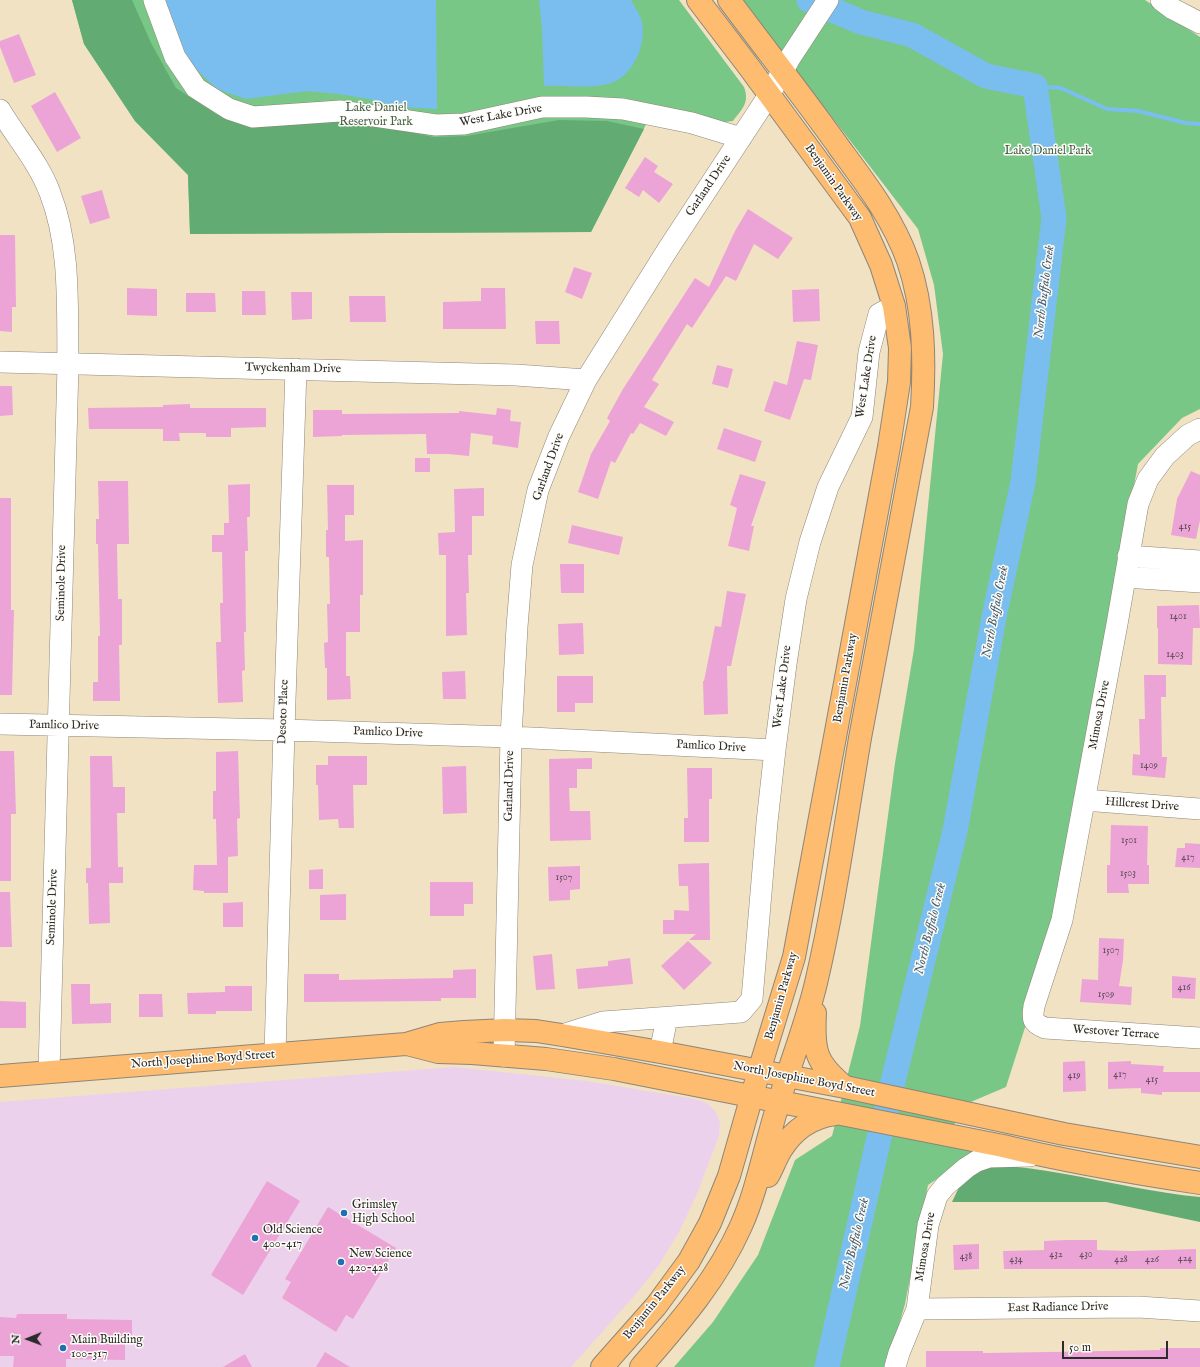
<!DOCTYPE html>
<style>
body{margin:0}
#map{position:relative;width:1200px;height:1367px;overflow:hidden;background:#f1e2c4;font-family:"IM FELL English",serif}
canvas{display:block}
.north{position:absolute;left:8px;top:1319px;width:40px;height:40px;-webkit-text-stroke:3px #fdfcf7;paint-order:stroke;rotate:269deg;font-size:11px;font-weight:700;line-height:16px;text-align:center;color:#2b2b2b}
.north::after{content:'';display:block;margin:auto;width:14px;height:18px;background:#2b2b2b;clip-path:polygon(50% 0,100% 100%,50% 72%,0 100%)}
.scale{position:absolute;left:1062px;top:1341px;width:106px;height:18px;box-sizing:border-box;border:2px solid #2b2b2b;border-top:0;padding-left:5px;font-size:12px;line-height:14px;white-space:nowrap;color:#2b2b2b;-webkit-text-stroke:3px #fdfcf7;paint-order:stroke}
</style>
<div id="map">
<canvas width="1200" height="1367"></canvas>
<div class="north">N</div>
<div class="scale">50 m</div>
</div>
<script>
const context = document.querySelector('canvas').getContext('2d');
context.lineJoin = 'round';
function paint(path, color) { context.fillStyle = color; context.fill(path, 'evenodd'); }
function trace(path, color, width, dash) { context.strokeStyle = color; context.lineWidth = width; context.lineCap = dash ? 'butt' : 'round'; context.setLineDash(dash || []); context.stroke(path); }
function drawText(font, color, halo, rows, align = 'center') {
  context.font = font + ' "IM FELL English",serif'; context.lineWidth = 3; context.setLineDash([]); context.textBaseline = 'middle'; context.strokeStyle = halo; context.fillStyle = color; for (const [text, x, y, turn = 0] of rows) {
    context.save(); context.translate(x, y); context.rotate((+turn || 0) * Math.PI / 180); context.textAlign = isNaN(turn) ? turn : align; if (halo) context.strokeText(text, 0, 0); context.fillText(text, 0, 0); context.restore();
  }
}
const built = new Path2D(`
 M 454,1067 L 587,1081 L 695,1099 L 707,1103 L 716,1112 L 720,1123 L 719,1136 L 697,1194 L 679,1232 L 659,1265 L 635,1295 L 571,1367 L 0,1367 L 0,1102 Z`);
const green = new Path2D(`
 M 72,0 L 679,0 L 744,87 C 750,103 742,109 733,121 L 725,122 L 656,105 L 591,232 L 190,234 L 188,175 L 135,121 L 84,44 Z
 M 742,0 L 1145,0 L 1200,37 L 1200,409 L 1182,418 L 1138,464 L 1083,757 L 1059,921 L 1006,1087 L 966,1104 L 945,1140 L 981,1149 L 928,1185 L 905,1304 L 887,1367 L 674,1367 L 713,1322 L 758,1255 L 795,1160 L 832,1136 L 860,1026 L 895,763 L 914,649 L 943,354 L 934,285 L 918,229 Z`);
const forest = new Path2D(`
 M 72,0 L 132,0 L 151,43 L 176,88 L 216,114 L 251,127 L 339,120 L 379,126 L 434,137 L 466,136 L 559,120 L 607,121 L 644,129 L 591,232 L 190,234 L 188,175 L 135,121 L 84,44 Z
 M 995,1166 C 1020,1166 1041,1170 1065,1174 C 1110,1182 1155,1193 1200,1197 L 1200,1222 L 1106,1202 L 952,1202 L 961,1183 L 975,1173 Z`);
const water = new Path2D(`
 M 162,0 L 436,0 L 437,109 L 401,107 L 369,99 L 339,94 L 307,91 L 246,99 L 217,89 L 201,74 L 184,56 Z
 M 539,0 L 631,0 C 634,6 639,13 641,19 C 648,43 633,78 608,84 C 588,89 565,85 544,86 L 542,28 Z`);
const stream = new Path2D(`
 M 1035,86 L 1061,88 L 1107,109 L 1138,111 L 1186,123 L 1200,124`);
const river = new Path2D(`
 M 809,0 L 861,22 L 912,35 L 986,76 L 1035,86 L 1054,218 L 1023,482 L 994,617 L 955,831 L 878,1142 L 827,1367`);
const building = new Path2D(`
 M 19,34 L 36,75 L 14,83 L 0,47 L 0,41 Z
 M 55,92 L 81,138 L 57,152 L 31,106 Z
 M 645,157 L 658,166 L 654,172 L 673,184 L 659,203 L 643,190 L 639,197 L 625,188 Z
 M 102,190 L 110,218 L 90,224 L 81,196 Z
 M 748,209 L 793,238 L 778,259 L 754,244 L 736,281 L 726,276 L 692,328 L 687,324 L 652,380 L 659,384 L 644,407 L 674,422 L 666,436 L 640,423 L 633,434 L 631,433 L 615,463 L 611,461 L 598,499 L 578,492 L 591,454 L 610,421 L 607,418 L 623,389 L 695,278 L 709,287 L 735,231 Z
 M 0,235 L 15,235 L 16,307 L 12,307 L 12,332 L 0,331 Z
 M 574,267 L 592,273 L 582,299 L 565,292 Z
 M 127,288 L 157,289 L 157,316 L 127,315 Z
 M 481,288 L 505,288 L 506,329 L 443,329 L 443,302 L 481,301 Z
 M 819,289 L 820,321 L 793,322 L 792,290 Z
 M 242,291 L 265,291 L 266,315 L 242,315 Z
 M 291,292 L 312,292 L 312,319 L 292,320 Z
 M 186,293 L 215,293 L 216,312 L 186,312 Z
 M 349,296 L 385,296 L 386,322 L 350,322 Z
 M 535,321 L 559,321 L 560,344 L 536,344 Z
 M 797,341 L 818,345 L 811,380 L 804,379 L 790,420 L 764,411 L 774,381 L 787,385 Z
 M 717,365 L 733,369 L 728,388 L 712,384 Z
 M 0,386 L 12,386 L 13,415 L 0,416 Z
 M 190,404 L 190,408 L 266,408 L 266,427 L 231,428 L 231,437 L 206,437 L 206,433 L 179,433 L 180,441 L 163,441 L 163,429 L 89,429 L 88,408 L 163,407 L 163,405 Z
 M 497,408 L 511,410 L 510,421 L 521,422 L 518,448 L 492,444 L 493,436 L 471,433 L 469,456 L 448,454 L 427,454 L 426,434 L 342,435 L 342,436 L 313,437 L 313,410 L 342,410 L 342,414 L 459,413 L 459,411 L 496,415 Z
 M 724,428 L 762,441 L 755,462 L 717,449 Z
 M 415,458 L 430,458 L 430,472 L 415,472 Z
 M 1191,471 L 1200,475 L 1200,520 L 1196,539 L 1171,535 L 1177,499 Z
 M 740,474 L 766,482 L 751,526 L 754,526 L 749,551 L 728,546 L 737,508 L 730,505 Z
 M 98,481 L 128,481 L 129,544 L 117,544 L 118,599 L 122,599 L 122,645 L 119,645 L 120,701 L 93,701 L 93,682 L 98,682 L 98,636 L 100,636 L 98,544 L 96,544 L 96,519 L 99,519 Z
 M 250,484 L 250,517 L 247,517 L 248,551 L 245,551 L 246,632 L 244,632 L 245,670 L 242,671 L 243,702 L 218,703 L 216,642 L 221,642 L 220,603 L 223,603 L 222,552 L 212,552 L 212,535 L 224,535 L 224,523 L 229,523 L 228,485 Z
 M 327,485 L 354,485 L 354,515 L 345,515 L 345,541 L 363,540 L 363,595 L 360,595 L 360,632 L 346,632 L 346,676 L 350,676 L 351,699 L 327,700 L 327,668 L 325,668 L 324,643 L 328,642 L 327,604 L 330,604 L 329,557 L 326,557 L 326,530 L 328,530 Z
 M 484,488 L 484,516 L 472,516 L 472,555 L 468,555 L 469,593 L 466,593 L 467,635 L 446,636 L 446,555 L 439,555 L 438,533 L 455,532 L 454,489 Z
 M 0,498 L 11,498 L 11,610 L 14,610 L 12,695 L 0,695 Z
 M 572,525 L 623,537 L 619,555 L 568,543 Z
 M 560,564 L 584,564 L 584,593 L 561,593 Z
 M 727,591 L 746,594 L 731,666 L 727,666 L 728,714 L 704,715 L 703,681 L 704,681 L 715,626 L 721,627 Z
 M 1199,605 L 1200,628 L 1193,628 L 1192,665 L 1158,664 L 1158,628 L 1157,628 L 1157,606 Z
 M 583,623 L 584,654 L 559,655 L 558,624 Z
 M 465,671 L 466,699 L 443,699 L 442,672 Z
 M 1144,675 L 1166,675 L 1166,697 L 1161,697 L 1162,757 L 1167,757 L 1165,778 L 1132,775 L 1133,754 L 1140,755 L 1139,719 L 1145,719 Z
 M 557,676 L 593,676 L 593,703 L 575,703 L 575,712 L 557,712 Z
 M 0,751 L 14,751 L 16,814 L 11,814 L 11,881 L 0,881 Z
 M 238,751 L 240,818 L 237,819 L 238,856 L 228,857 L 228,893 L 204,893 L 204,891 L 193,890 L 194,865 L 217,865 L 216,819 L 213,819 L 213,791 L 216,791 L 216,752 Z
 M 90,756 L 112,756 L 113,787 L 125,787 L 125,813 L 117,813 L 118,867 L 123,867 L 123,883 L 109,883 L 110,923 L 89,924 L 88,883 L 86,883 L 86,868 L 91,868 Z
 M 328,756 L 367,756 L 367,785 L 353,785 L 354,828 L 339,828 L 338,819 L 319,820 L 318,785 L 316,785 L 316,765 L 328,765 Z
 M 592,758 L 592,769 L 577,769 L 577,788 L 569,788 L 570,811 L 590,811 L 591,840 L 550,841 L 549,759 Z
 M 466,766 L 467,813 L 443,814 L 442,767 Z
 M 687,768 L 712,768 L 712,799 L 709,799 L 709,842 L 684,842 L 684,818 L 688,818 Z
 M 1111,825 L 1148,826 L 1147,865 L 1149,865 L 1149,884 L 1128,884 L 1129,893 L 1107,893 L 1107,865 L 1110,865 Z
 M 1185,843 L 1200,844 L 1200,868 L 1175,867 L 1177,848 L 1185,848 Z
 M 709,863 L 710,940 L 689,940 L 696,934 L 663,934 L 663,920 L 674,920 L 674,910 L 689,911 L 688,886 L 679,886 L 678,864 Z
 M 580,866 L 580,889 L 570,890 L 570,900 L 549,901 L 548,867 Z
 M 323,869 L 323,889 L 309,889 L 309,870 Z
 M 430,882 L 473,882 L 473,904 L 464,904 L 464,916 L 430,916 Z
 M 0,892 L 10,892 L 12,947 L 0,947 Z
 M 346,894 L 346,920 L 320,920 L 320,895 Z
 M 243,902 L 243,927 L 223,927 L 223,903 Z
 M 1099,938 L 1124,939 L 1123,960 L 1119,986 L 1132,987 L 1131,1005 L 1080,1002 L 1082,979 L 1098,980 Z
 M 688,941 L 712,963 L 684,990 L 661,966 Z
 M 552,954 L 555,989 L 536,990 L 533,956 Z
 M 630,958 L 633,984 L 578,989 L 576,969 L 608,966 L 608,961 Z
 M 476,969 L 476,998 L 441,998 L 441,1001 L 304,1002 L 304,974 L 339,974 L 339,980 L 453,978 L 453,970 Z
 M 1172,976 L 1196,978 L 1195,999 L 1172,998 Z
 M 71,984 L 90,984 L 90,1004 L 111,1003 L 111,1023 L 72,1024 Z
 M 225,986 L 252,986 L 252,1011 L 216,1011 L 216,1014 L 188,1014 L 187,993 L 225,992 Z
 M 139,994 L 162,994 L 163,1017 L 139,1017 Z
 M 0,1001 L 26,1002 L 26,1028 L 0,1028 Z
 M 1085,1061 L 1086,1091 L 1063,1092 L 1063,1062 Z
 M 1131,1061 L 1131,1064 L 1164,1066 L 1163,1072 L 1200,1072 L 1200,1092 L 1162,1092 L 1162,1095 L 1141,1093 L 1141,1088 L 1108,1089 L 1108,1062 Z
 M 267,1181 L 300,1201 L 243,1295 L 211,1275 Z
 M 328,1207 L 396,1248 L 353,1319 L 346,1315 L 336,1332 L 282,1298 L 291,1282 L 285,1279 Z
 M 1066,1240 L 1097,1240 L 1097,1250 L 1131,1251 L 1196,1249 L 1196,1269 L 1004,1269 L 1003,1251 L 1044,1250 L 1044,1241 Z
 M 979,1244 L 979,1269 L 954,1270 L 953,1245 Z
 M 17,1314 L 67,1314 L 67,1319 L 132,1320 L 132,1335 L 125,1335 L 125,1360 L 66,1359 L 66,1367 L 13,1367 L 14,1356 L 0,1356 L 0,1317 L 16,1318 Z
 M 1160,1348 L 1200,1348 L 1200,1367 L 926,1367 L 926,1351 L 983,1351 L 983,1353 L 1049,1352 L 1160,1350 Z
 M 325,1352 L 350,1367 L 316,1367 Z
 M 245,1354 L 252,1367 L 223,1367 Z`);
const minor = new Path2D(`
 M 154,0 L 175,57 L 196,88 L 229,109 L 253,117 L 340,111 L 436,125 L 464,124 L 542,107 L 586,107 L 623,109 L 692,123 L 741,138
 M 1161,0 L 1173,9 L 1200,23
 M 0,110 C 16,137 39,163 50,193 C 71,247 67,308 68,365 L 49,1072
 M 0,362 L 516,375 L 586,380
 M 1200,429 L 1188,435 L 1165,456 L 1148,479 L 1138,504 L 1117,624 L 1062,920 L 1034,1006 C 1032,1019 1032,1023 1045,1028 L 1200,1038
 M 1128,556 L 1200,561
 M 1125,577 L 1200,582
 M 0,724 L 284,730 L 511,737 L 775,750
 M 1084,800 L 1200,809
 M 562,1035 L 603,1022 L 741,1012 L 752,999 L 767,822 L 775,750 L 786,664 L 796,599 L 810,542 L 828,487 L 862,417 L 869,352 L 879,314 L 894,306
 M 660,1052 L 667,1018
 M 275,1054 L 284,730 L 296,369
 M 504,1056 L 511,737 L 517,627 L 522,565 L 538,490 L 559,436 L 586,380 L 668,249 L 769,95 L 790,58 L 828,0
 M 917,1309 L 1138,1307 L 1200,1311
 M 895,1367 L 899,1353 L 917,1309 L 928,1225 L 937,1196 L 945,1186 L 966,1168 L 977,1161 L 989,1157 L 1030,1156`);
const major = new Path2D(`
 M 815,1013 C 813,1050 815,1063 845,1087
 M 407,1044 L 438,1052 L 472,1053 L 546,1059 L 614,1069 L 1003,1146 C 1068,1162 1134,1173 1200,1183
 M 0,1076 L 406,1044 L 440,1034 L 464,1032 L 505,1030 L 536,1031 L 562,1035 L 660,1052 L 845,1087 L 1064,1134 L 1200,1157
 M 768,1176 C 773,1167 776,1158 781,1150 C 793,1130 812,1117 835,1114
 M 602,1367 L 656,1306 L 689,1261 L 710,1223 L 729,1176 L 759,1071 L 794,957 L 889,447 L 899,382 L 900,348 L 894,306 L 881,265 L 860,218 L 749,67 L 698,0
 M 641,1367 C 679,1323 717,1280 741,1226 C 758,1188 765,1145 778,1105 C 790,1064 806,1025 816,983 C 835,902 846,820 860,738 C 880,628 901,518 922,407 C 925,358 924,308 908,261 C 893,219 867,185 841,150 C 805,99 766,50 729,0`);
const markers = [
 [344,1213,4,"#1f6fb2"],
 [255,1238,4,"#1f6fb2"],
 [341,1262,4,"#1f6fb2"],
 [63,1348,4,"#1f6fb2"]
];
const numberNames = [
 ["415",1185,527],
 ["1401",1178,617],
 ["1403",1175,655],
 ["1409",1149,766],
 ["1501",1129,841],
 ["417",1188,858],
 ["1503",1128,874],
 ["1507",564,878],
 ["1507",1111,951],
 ["416",1184,988],
 ["1509",1106,995],
 ["417",1120,1075],
 ["419",1074,1076],
 ["415",1152,1080],
 ["432",1056,1255],
 ["430",1086,1255],
 ["438",966,1257],
 ["424",1185,1259],
 ["434",1016,1260],
 ["428",1121,1260],
 ["426",1152,1260]
];
const parkNames = [
 ["Lake Daniel",376,109],
 ["Reservoir Park",376,123],
 ["Lake Daniel Park",1048,152]
];
const streetNames = [
 ["West Lake Drive",501,116,-10],
 ["Benjamin Parkway",833,183,55],
 ["Garland Drive",709,186,-56],
 ["Twyckenham Drive",293,369,1],
 ["West Lake Drive",867,377,-81],
 ["Garland Drive",549,467,-70],
 ["Seminole Drive",62,583,-89],
 ["Benjamin Parkway",846,678,-80],
 ["West Lake Drive",783,687,-83],
 ["Desoto Place",284,712,-88],
 ["Mimosa Drive",1100,715,-79],
 ["Pamlico Drive",64,726,1],
 ["Pamlico Drive",388,733,2],
 ["Pamlico Drive",711,747,3],
 ["Garland Drive",510,786,-89],
 ["Hillcrest Drive",1142,805,4],
 ["Seminole Drive",53,907,-88],
 ["Benjamin Parkway",782,996,-74],
 ["Westover Terrace",1116,1033,4],
 ["North Josephine Boyd Street",203,1060,-4],
 ["North Josephine Boyd Street",804,1080,11],
 ["Mimosa Drive",926,1247,-80],
 ["Benjamin Parkway",655,1303,-51],
 ["East Radiance Drive",1058,1308,-1]
];
const poiNames = [
 ["Grimsley",352,1206],
 ["High School",352,1220],
 ["Old Science",263,1231],
 ["400-417",263,1245],
 ["New Science",349,1255],
 ["420-428",349,1269],
 ["Main Building",71,1341],
 ["100-317",71,1355]
];
const waterNames = [
 ["North Buffalo Creek",1045,292,-83],
 ["North Buffalo Creek",996,612,-79],
 ["North Buffalo Creek",931,929,-76],
 ["North Buffalo Creek",855,1244,-77]
];
paint(built, '#ebd1eb');
paint(green, '#78c786');
paint(forest, '#62ac73');
paint(water, '#7abef0');
trace(stream, '#7abef0', 4);
trace(river, '#7abef0', 25);
paint(building, '#eca4d6');
trace(minor, '#8e8678', 22);
trace(major, '#8e8678', 24);
trace(minor, '#fff', 21);
trace(major, '#fdbc6f', 22);
for (const [x, y, r, color] of markers) { const dot = new Path2D(); dot.arc(x, y, r, 0, 2 * Math.PI); context.fillStyle = color; context.fill(dot); trace(dot, '#fdfcf7', 1.5); }
drawText('10px', '#5b4956', null, numberNames);
drawText('12px', '#46624b', '#fdfcf7', parkNames);
drawText('12px', '#2b2b2b', '#fdfcf7', streetNames);
drawText('12px', '#2b2b2b', '#fdfcf7', poiNames, 'left');
drawText('italic 13px', '#475e70', '#fdfcf7', waterNames);
</script>
